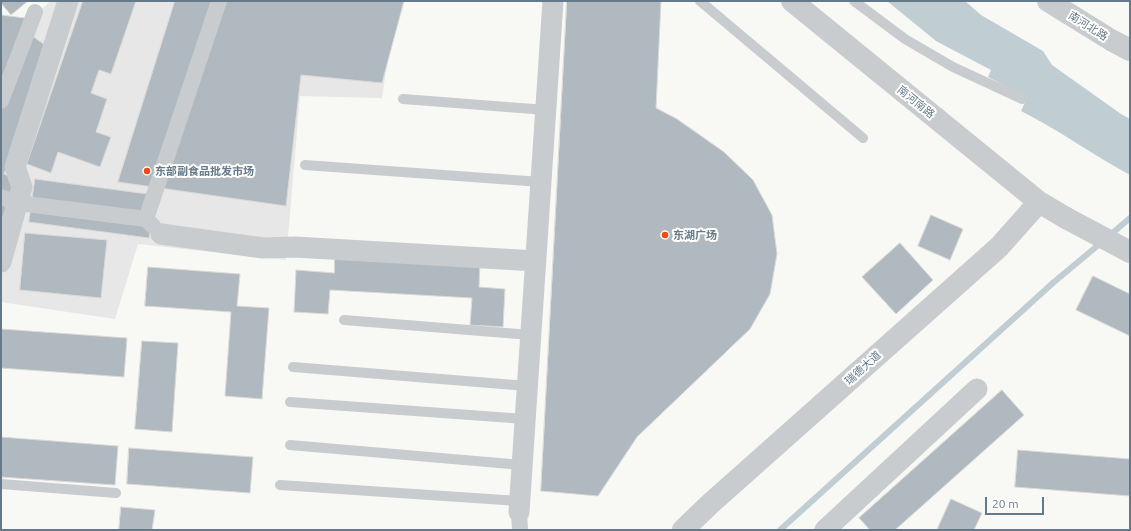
<!DOCTYPE html>
<meta charset="utf-8">
<style>
body{margin:0}
#map{position:relative;width:1131px;height:531px;overflow:hidden;background:#f8f8f5;font-family:Ubuntu,sans-serif}
canvas{display:block}
.frame{position:absolute;inset:0;border:2px solid #647989;pointer-events:none}
.scale{position:absolute;left:985px;top:497px;width:59px;height:18px;box-sizing:border-box;border:2px solid #647989;border-top:0;padding-left:5px;font-size:12px;line-height:14px;white-space:nowrap;color:#647989;-webkit-text-stroke:3px #fff;paint-order:stroke}
</style>
<div id="map">
<canvas width="1131" height="531"></canvas>
<div class="frame"></div>
<div class="scale">20 m</div>
</div>
<script>
const context = document.querySelector('canvas').getContext('2d');
context.lineJoin = 'round';
function paint(path, color) { context.fillStyle = color; context.fill(path, 'evenodd'); }
function trace(path, color, width, dash) { context.strokeStyle = color; context.lineWidth = width; context.lineCap = dash ? 'butt' : 'round'; context.setLineDash(dash || []); context.stroke(path); }
function drawText(font, color, halo, rows, align = 'center') {
  context.font = font + ' Ubuntu,"Noto Sans SC",sans-serif'; context.lineWidth = 4; context.setLineDash([]); context.textBaseline = 'middle'; context.strokeStyle = halo; context.fillStyle = color; for (const [text, x, y, turn = 0] of rows) {
    context.save(); context.translate(x, y); context.rotate((+turn || 0) * Math.PI / 180); context.textAlign = isNaN(turn) ? turn : align; if (halo) context.strokeText(text, 0, 0); context.fillText(text, 0, 0); context.restore();
  }
}
const built = new Path2D(`
 M 51,1 L 396,1 L 382,98 L 300,96 L 286,260 L 138,244 L 115,319 L 1,302 L 1,45 Z`);
const water = new Path2D(`
 M 887,1 L 965,1 L 981,15 L 1043,51 L 1052,65 L 1121,114 L 1130,119 L 1130,175 C 1093,155 1059,130 1021,111 L 1027,98 L 988,77 L 991,70 L 936,41 Z`);
const stream = new Path2D(`
 M 1109,236 L 1130,218
 M 780,530 L 1054,282 L 1102,242`);
const building = new Path2D(`
 M 1,1 L 28,1 L 11,15 L 1,3 Z
 M 83,1 L 136,1 L 111,74 L 99,70 L 91,93 L 107,99 L 96,132 L 111,137 L 100,167 L 58,152 L 51,173 L 27,164 Z
 M 175,1 L 404,1 L 382,83 L 301,75 L 286,206 L 118,182 Z
 M 567,1 L 661,1 L 656,108 L 677,119 L 724,152 L 753,180 L 772,215 L 777,254 L 770,294 L 750,329 L 637,437 L 598,496 L 541,491 Z
 M 1,15 L 33,19 L 31,35 L 45,45 L 4,174 L 15,179 L 1,224 Z
 M 35,179 L 155,195 L 149,238 L 29,222 Z
 M 931,215 L 963,229 L 950,260 L 918,246 Z
 M 25,233 L 107,240 L 101,298 L 20,290 Z
 M 900,243 L 933,280 L 896,314 L 862,277 Z
 M 335,254 L 480,263 L 479,287 L 505,289 L 503,327 L 470,325 L 472,298 L 330,290 L 328,314 L 294,312 L 296,270 L 334,273 Z
 M 148,267 L 240,274 L 237,306 L 269,308 L 262,399 L 225,396 L 231,312 L 145,306 Z
 M 1093,276 L 1130,294 L 1130,336 L 1076,310 Z
 M 1,329 L 127,338 L 124,377 L 1,368 Z
 M 142,341 L 178,343 L 172,432 L 135,429 Z
 M 1002,390 L 1024,415 L 895,530 L 870,530 L 859,518 Z
 M 1,437 L 118,446 L 115,485 L 1,477 Z
 M 129,448 L 253,457 L 250,493 L 127,484 Z
 M 1018,450 L 1130,459 L 1130,496 L 1015,487 Z
 M 951,499 L 982,513 L 974,530 L 937,530 Z
 M 121,507 L 155,510 L 152,530 L 119,530 Z`);
const service = new Path2D(`
 M 700,1 L 863,138
 M 854,1 L 905,39 L 953,67 L 1022,99
 M 403,99 L 546,110
 M 305,165 L 541,182
 M 344,320 L 531,335
 M 293,367 L 527,386
 M 290,402 L 525,419
 M 290,445 L 522,465
 M 1,484 L 116,493
 M 280,485 L 519,501`);
const pedestrian = new Path2D(`
 M 1,101 L 35,12
 M 1,197 L 18,203 L 146,219 L 153,226
 M 146,219 L 219,1
 M 519,512 L 520,530`);
const minor = new Path2D(`
 M 161,234 L 263,248 L 295,247 L 536,261
 M 1,262 L 22,187 L 15,167 L 68,1
 M 519,512 L 553,1
 M 825,530 L 977,389`);
const tertiary = new Path2D(`
 M 792,1 L 1039,202 L 1066,218
 M 1048,1 L 1111,40 L 1130,50
 M 683,530 L 710,504 L 999,247 L 1039,202`);
const tertiaryBridge = new Path2D(`
 M 1066,218 L 1130,252`);
const markers = [
 [147,171,4,"#f64817"],
 [665,235,4,"#f64817"]
];
const streetNames = [
 ["南河北路",1088,26,32],
 ["南河南路",916,102,39],
 ["瑞德大道",863,368,-42]
];
const poiNames = [
 ["东部副食品批发市场",155,171],
 ["东湖广场",673,235]
];
paint(built, '#e6e7e6');
paint(water, '#c0cdd2');
trace(stream, '#c0cdd2', 6);
paint(building, '#b0b9bf');
trace(building, '#dadad7', 1);
trace(service, '#c8cccf', 10);
trace(pedestrian, '#c8cccf', 16);
trace(minor, '#c8cccf', 21);
trace(tertiary, '#c8cccf', 22);
trace(tertiaryBridge, '#c8cccf', 22);
for (const [x, y, r, color] of markers) { const dot = new Path2D(); dot.arc(x, y, r, 0, 2 * Math.PI); context.fillStyle = color; context.fill(dot); trace(dot, '#fff', 1.5); }
drawText('11px', '#647989', '#fff', streetNames);
drawText('bold 11px', '#647989', '#fff', poiNames, 'left');
</script>
